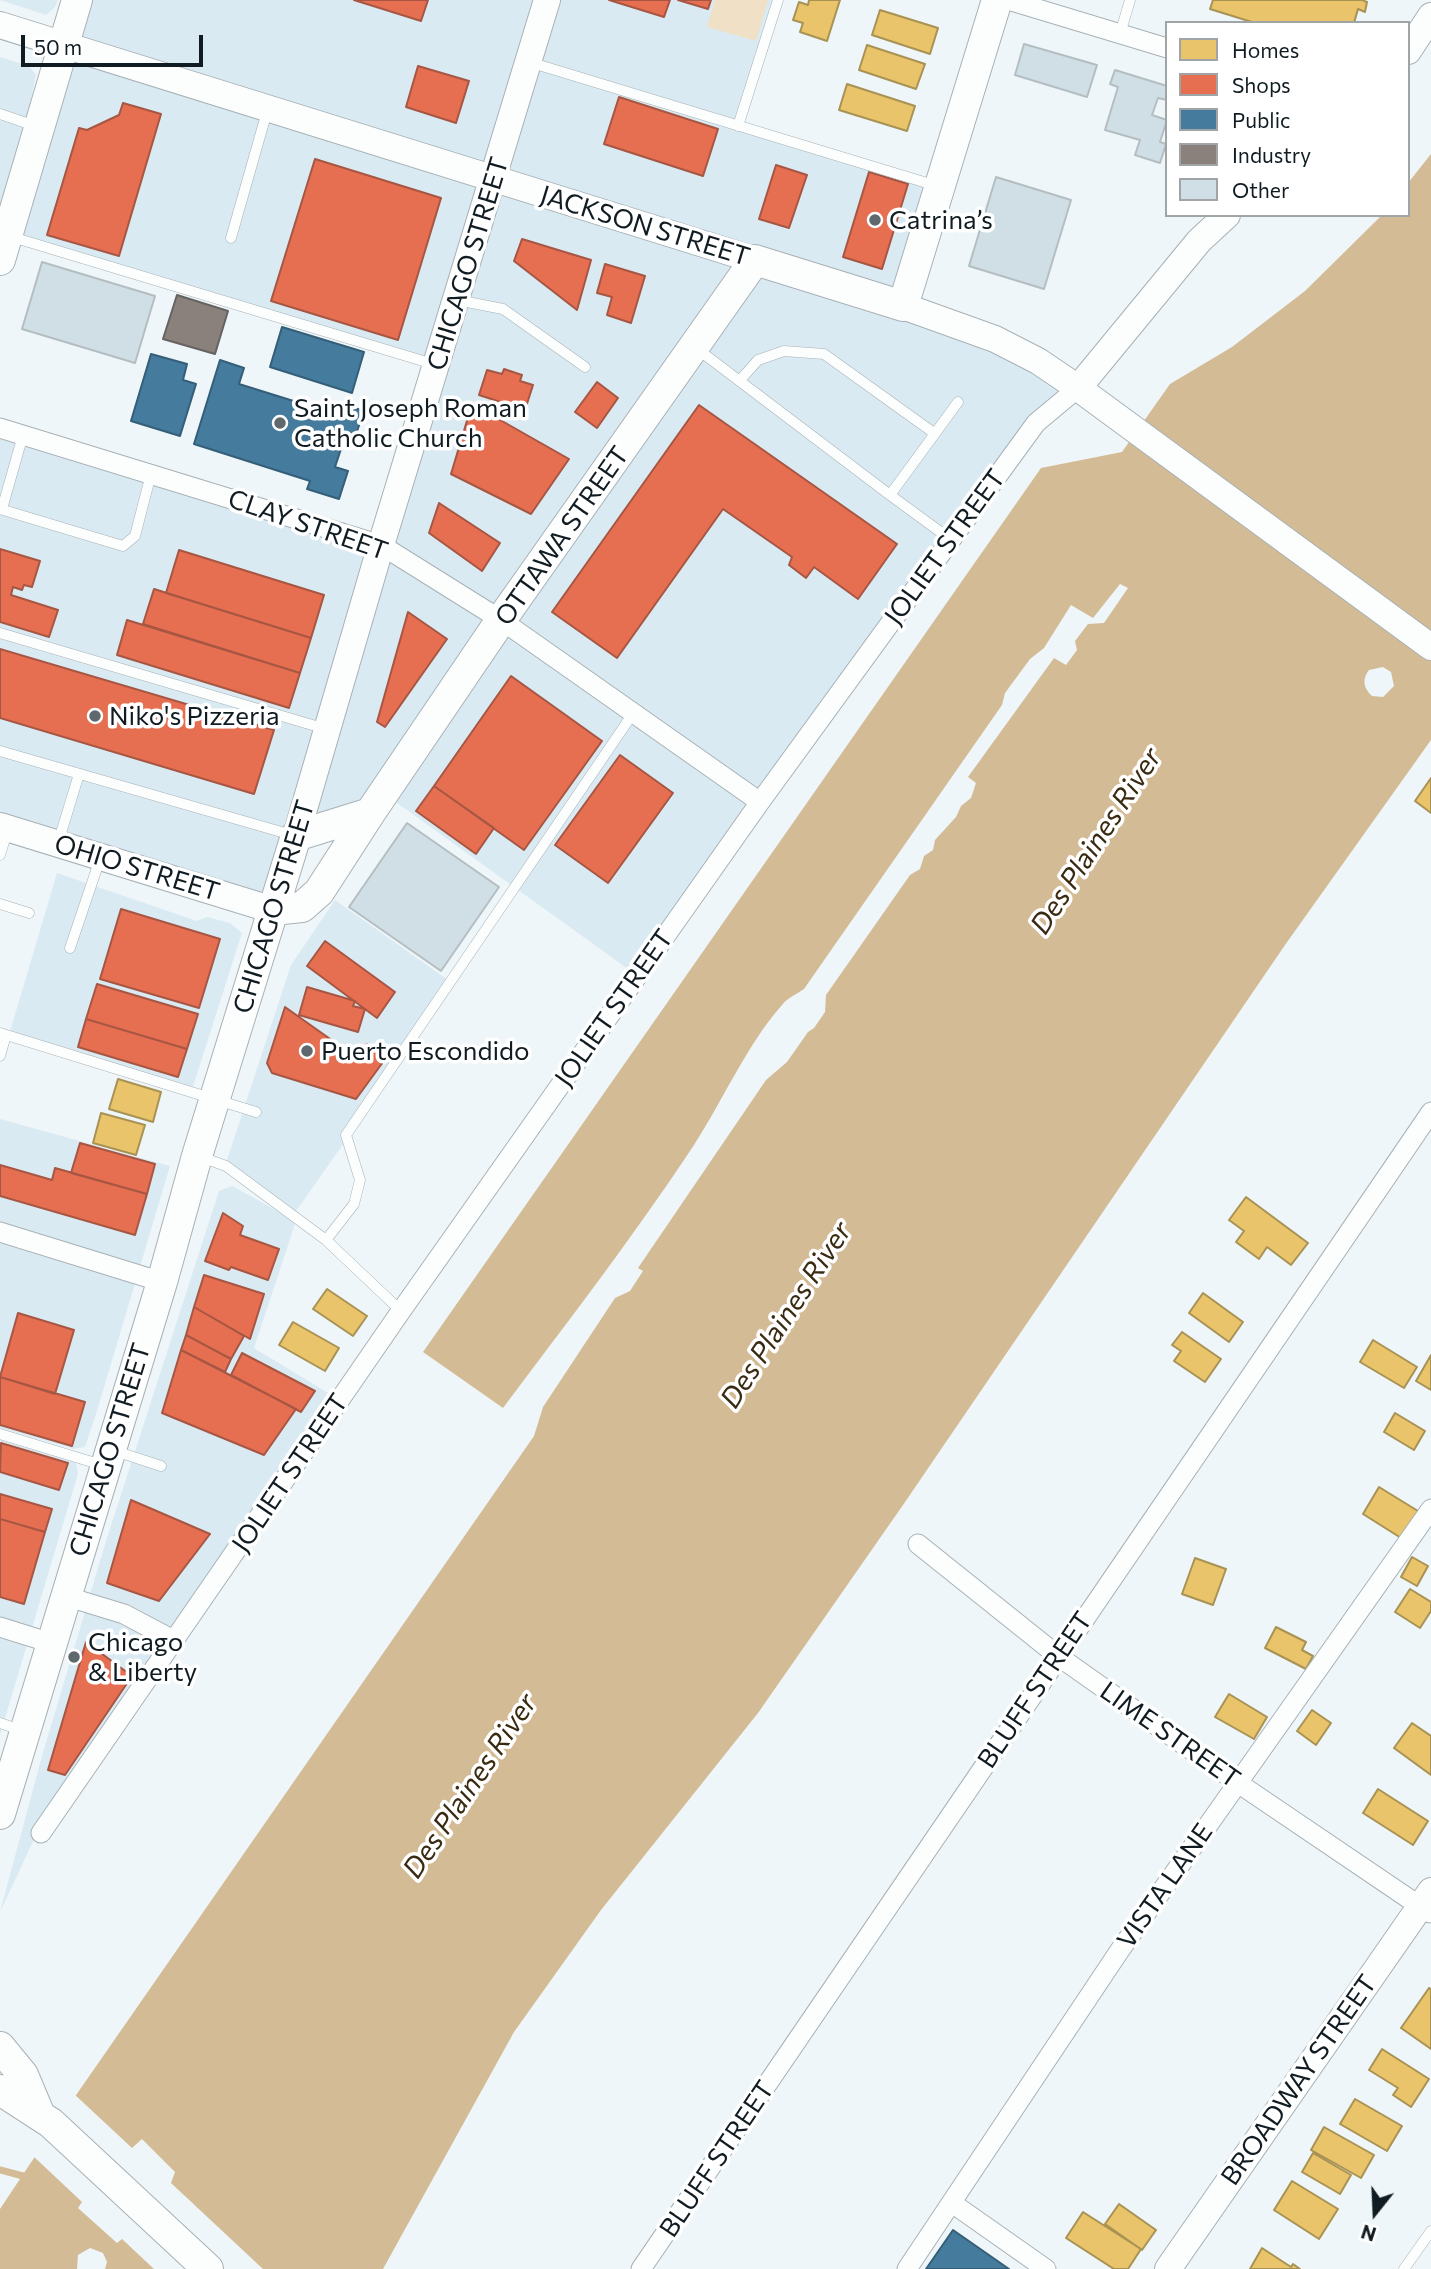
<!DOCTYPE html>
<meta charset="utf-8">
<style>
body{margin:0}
#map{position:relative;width:1431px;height:2269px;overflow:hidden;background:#eef6f9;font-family:Commissioner,sans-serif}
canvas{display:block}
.legend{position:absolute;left:1165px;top:21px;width:245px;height:196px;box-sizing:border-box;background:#fff;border:2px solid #9fa4a7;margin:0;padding:9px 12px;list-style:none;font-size:21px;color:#101c22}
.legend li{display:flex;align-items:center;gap:14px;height:35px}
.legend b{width:35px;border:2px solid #9fa4a7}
.north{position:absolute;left:1340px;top:2178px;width:70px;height:70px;-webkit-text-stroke:5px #fff;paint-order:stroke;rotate:198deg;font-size:19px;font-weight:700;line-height:28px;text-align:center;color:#101c22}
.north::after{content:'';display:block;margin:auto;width:24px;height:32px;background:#101c22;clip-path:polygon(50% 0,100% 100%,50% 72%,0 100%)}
.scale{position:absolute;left:21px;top:35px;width:182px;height:32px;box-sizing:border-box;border:4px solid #101c22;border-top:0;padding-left:9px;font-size:21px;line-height:24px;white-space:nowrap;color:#101c22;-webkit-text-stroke:5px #fff;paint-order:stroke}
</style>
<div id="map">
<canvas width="1431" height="2269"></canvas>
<ul class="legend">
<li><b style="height:19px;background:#e9c46a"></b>Homes</li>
<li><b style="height:19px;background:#e76f51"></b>Shops</li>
<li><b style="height:19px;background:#457b9d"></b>Public</li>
<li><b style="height:19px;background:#8a817c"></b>Industry</li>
<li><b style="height:19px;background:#d0dfe5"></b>Other</li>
</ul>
<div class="north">N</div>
<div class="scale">50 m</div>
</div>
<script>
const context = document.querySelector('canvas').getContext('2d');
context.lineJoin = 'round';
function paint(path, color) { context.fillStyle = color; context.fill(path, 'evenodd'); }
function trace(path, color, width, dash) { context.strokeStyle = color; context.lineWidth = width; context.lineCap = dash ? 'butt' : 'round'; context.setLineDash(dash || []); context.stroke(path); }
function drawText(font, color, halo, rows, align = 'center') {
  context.font = font + ' Commissioner,sans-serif'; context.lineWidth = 7; context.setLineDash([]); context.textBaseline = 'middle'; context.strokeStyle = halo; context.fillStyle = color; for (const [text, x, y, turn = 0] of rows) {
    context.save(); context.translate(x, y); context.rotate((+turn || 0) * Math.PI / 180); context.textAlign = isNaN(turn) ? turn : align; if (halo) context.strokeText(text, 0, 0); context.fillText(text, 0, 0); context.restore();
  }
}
const built = new Path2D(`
 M 0,0 L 58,0 L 55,7 L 46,15 Z
 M 79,0 L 545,0 L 493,176 L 66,40 Z
 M 550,0 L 779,0 L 740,128 L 938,188 L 902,305 L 496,178 Z
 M 65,44 L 493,180 L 436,364 L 3,236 Z
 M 0,57 L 29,66 L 36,75 L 0,243 Z
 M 495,182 L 752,264 L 501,617 L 384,545 Z
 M 755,265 L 901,308 L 1075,388 L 1035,419 L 635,974 L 386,795 Z
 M 0,429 L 380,546 L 272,909 L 0,825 Z
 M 382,547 L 499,620 L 370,811 L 297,835 Z
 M 57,873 L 197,921 L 207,917 L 230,923 L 242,933 L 191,1093 L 8,1038 Z
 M 335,900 L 455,985 L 294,1214 L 226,1163 L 291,965 Z
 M 0,1119 L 170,1166 L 97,1411 L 85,1447 L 74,1449 L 0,1428 Z
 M 232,1186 L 296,1221 L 254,1348 L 338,1399 L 37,1833 L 0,1912 L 42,1756 L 106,1541 L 219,1191 Z
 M 0,1440 L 76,1463 L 78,1474 L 0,1735 Z`);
const green = new Path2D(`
 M 715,0 L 768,0 L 756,41 L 707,27 Z`);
const water = new Path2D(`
 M 1431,154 L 1431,740 L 1285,945 L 903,1505 L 758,1713 L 601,1910 L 514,2032 L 383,2269 L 105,2269 L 107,2262 L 103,2253 L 90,2248 L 78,2255 L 77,2269 L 0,2269 L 0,2209 L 74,2098 L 534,1436 L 543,1407 L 615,1298 L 630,1291 L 643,1271 L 638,1268 L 766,1080 L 787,1062 L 808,1032 L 814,1028 L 825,1012 L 826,995 L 910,875 L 920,869 L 924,856 L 933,850 L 935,840 L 956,817 L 961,806 L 971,798 L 976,783 L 968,777 L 1054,658 L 1066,665 L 1077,650 L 1075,641 L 1088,624 L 1104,623 L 1128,588 L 1120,584 L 1093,618 L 1071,605 L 1044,648 L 1030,659 L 1005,693 L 1002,705 L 804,989 C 797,994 787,998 782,1005 C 744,1048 721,1106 688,1154 C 630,1241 566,1324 503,1408 L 423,1352 L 1041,468 L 1122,452 L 1170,384 L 1232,347 L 1305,291 L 1382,215 L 1408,215 L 1408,183 ZM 1383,667 L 1391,672 L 1394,686 L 1383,697 L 1372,696 C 1363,688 1362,679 1369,670 Z`);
const pier = new Path2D(`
 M 73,2093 L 132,2148 L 142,2139 L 175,2172 L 171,2183 L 263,2269 L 154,2269 L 122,2239 L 117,2243 L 78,2208 L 82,2202 L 32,2155 Z`);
const homes = new Path2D(`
 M 809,0 L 840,0 L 827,41 L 800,32 L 803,23 L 793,20 L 799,2 L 808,5 Z
 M 1213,0 L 1362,0 L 1367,2 L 1365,12 L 1358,9 L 1354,23 L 1255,23 L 1210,9 Z
 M 880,10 L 938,28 L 930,54 L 872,35 Z
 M 867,45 L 925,64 L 916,89 L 859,70 Z
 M 847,84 L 915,106 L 907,131 L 839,110 Z
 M 1431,778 L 1431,813 L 1415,801 Z
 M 118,1079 L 161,1092 L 153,1122 L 109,1109 Z
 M 101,1113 L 145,1125 L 136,1155 L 93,1143 Z
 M 1246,1197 L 1308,1243 L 1291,1265 L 1267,1247 L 1259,1259 L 1236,1242 L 1244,1231 L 1229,1220 Z
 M 327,1289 L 367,1316 L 353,1336 L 313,1309 Z
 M 1203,1293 L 1243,1322 L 1229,1342 L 1189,1313 Z
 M 293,1322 L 339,1348 L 325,1371 L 279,1345 Z
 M 1182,1332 L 1221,1359 L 1205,1382 L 1174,1361 L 1181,1351 L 1172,1345 Z
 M 1373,1340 L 1417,1367 L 1404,1388 L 1360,1362 Z
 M 1431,1355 L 1431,1390 L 1416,1381 Z
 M 1395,1413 L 1425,1431 L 1414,1450 L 1384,1432 Z
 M 1379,1487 L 1418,1511 L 1401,1538 L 1363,1514 Z
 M 1412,1557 L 1428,1566 L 1417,1586 L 1401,1577 Z
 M 1195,1558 L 1226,1569 L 1213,1605 L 1182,1594 Z
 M 1410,1589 L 1431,1602 L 1431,1611 L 1420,1628 L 1395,1612 Z
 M 1276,1627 L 1306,1642 L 1302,1650 L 1313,1656 L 1306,1669 L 1265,1648 Z
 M 1229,1694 L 1267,1717 L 1254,1739 L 1215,1717 Z
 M 1312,1710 L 1331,1723 L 1316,1745 L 1297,1731 Z
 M 1412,1723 L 1431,1736 L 1431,1775 L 1394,1748 Z
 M 1378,1789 L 1428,1821 L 1413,1845 L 1363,1813 Z
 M 1429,1988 L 1431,1989 L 1431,2049 L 1401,2028 Z
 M 1382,2049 L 1429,2079 L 1411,2107 L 1393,2095 L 1398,2088 L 1369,2070 Z
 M 1355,2099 L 1402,2126 L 1387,2151 L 1340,2124 Z
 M 1324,2127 L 1374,2155 L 1361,2178 L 1311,2150 Z
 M 1313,2153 L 1351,2175 L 1340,2194 L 1302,2172 Z
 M 1292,2181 L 1338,2209 L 1319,2239 L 1274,2210 Z
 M 1119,2204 L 1156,2230 L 1142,2250 L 1105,2224 Z
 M 1083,2212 L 1141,2249 L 1128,2269 L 1114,2269 L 1066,2238 Z
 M 1262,2248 L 1291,2267 L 1293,2264 L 1300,2269 L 1250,2269 Z`);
const shops = new Path2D(`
 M 354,0 L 428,0 L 421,21 Z
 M 609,0 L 670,0 L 664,17 Z
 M 678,0 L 711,0 L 708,9 Z
 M 418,66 L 469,81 L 456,123 L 406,107 Z
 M 619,97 L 718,129 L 703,176 L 604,144 Z
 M 123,103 L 161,114 L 119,256 L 47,235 L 79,128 L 87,130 L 119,115 Z
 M 315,159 L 441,198 L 398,340 L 271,301 Z
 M 776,165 L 807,175 L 789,228 L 759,219 Z
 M 869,172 L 908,184 L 882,269 L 843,257 Z
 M 522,239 L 591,260 L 577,310 L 514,261 Z
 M 605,264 L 645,276 L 631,323 L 607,315 L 612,297 L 597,293 Z
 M 504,369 L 522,375 L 520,381 L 533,385 L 525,410 L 479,395 L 487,370 L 502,374 Z
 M 597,382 L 618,398 L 597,428 L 575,412 Z
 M 472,404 L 569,459 L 531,514 L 451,474 Z
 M 699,405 L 897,544 L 858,599 L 814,567 L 806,578 L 789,565 L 792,557 L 723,509 L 617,658 L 552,612 Z
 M 439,503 L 500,543 L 482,571 L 429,533 Z
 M 0,549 L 40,561 L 32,587 L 24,585 L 22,590 L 13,587 L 11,595 L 58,610 L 49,637 L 0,622 Z
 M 179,550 L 324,595 L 311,638 L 166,593 Z
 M 154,589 L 311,638 L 300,673 L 143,624 Z
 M 408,612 L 447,639 L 385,727 L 377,722 Z
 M 127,620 L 300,673 L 289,708 L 117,655 Z
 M 0,649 L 274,730 L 254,794 L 0,718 Z
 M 511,676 L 602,741 L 524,850 L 434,786 Z
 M 620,755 L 673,793 L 608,883 L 555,845 Z
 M 434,786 L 494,828 L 476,854 L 416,811 Z
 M 121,909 L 220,939 L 199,1008 L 100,979 Z
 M 325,941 L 395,992 L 377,1018 L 307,966 Z
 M 97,984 L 198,1014 L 187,1049 L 86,1019 Z
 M 307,987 L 355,1001 L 353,1006 L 365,1009 L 358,1032 L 299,1015 Z
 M 285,1007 L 357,1058 L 367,1044 L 386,1058 L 356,1099 L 272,1073 L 267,1063 Z
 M 86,1019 L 187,1049 L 178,1077 L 78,1047 Z
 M 80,1143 L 155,1164 L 147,1194 L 71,1173 Z
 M 0,1165 L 52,1180 L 55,1168 L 147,1194 L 135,1235 L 0,1196 Z
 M 223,1213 L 243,1226 L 240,1235 L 279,1249 L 268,1280 L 231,1267 L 229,1270 L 205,1261 Z
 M 204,1275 L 264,1294 L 250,1339 L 194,1307 Z
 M 194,1307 L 244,1336 L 231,1359 L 186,1335 Z
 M 18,1313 L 74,1330 L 55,1394 L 0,1377 Z
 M 186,1335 L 231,1359 L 225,1372 L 181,1350 Z
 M 181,1350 L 296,1409 L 264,1455 L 162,1413 Z
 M 242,1353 L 315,1391 L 301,1412 L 231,1375 Z
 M 0,1377 L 85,1402 L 72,1446 L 0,1425 Z
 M 1,1443 L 68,1463 L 59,1490 L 0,1472 Z
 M 0,1494 L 52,1509 L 45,1532 L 0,1519 Z
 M 131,1500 L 210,1534 L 159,1601 L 107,1583 Z
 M 0,1519 L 45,1532 L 24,1604 L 0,1597 Z
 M 86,1642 L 132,1676 L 65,1775 L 48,1770 Z`);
const public = new Path2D(`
 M 282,327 L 364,352 L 352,393 L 270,367 Z
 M 151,354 L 187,364 L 183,380 L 196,384 L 180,436 L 131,421 Z
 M 220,360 L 244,368 L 239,384 L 332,413 L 336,402 L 364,411 L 355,437 L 346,434 L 335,467 L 348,471 L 339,499 L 307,489 L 310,481 L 194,444 Z
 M 953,2230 L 1009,2269 L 926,2269 Z`);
const industry = new Path2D(`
 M 177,295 L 228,311 L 215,354 L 163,339 Z`);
const stream = new Path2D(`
 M 0,2170 L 23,2176`);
const building = new Path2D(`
 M 1024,44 L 1097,65 L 1087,97 L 1015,75 Z
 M 1115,70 L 1167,86 L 1167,100 L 1158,98 L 1152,115 L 1167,120 L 1160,142 L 1166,144 L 1160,163 L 1135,155 L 1140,140 L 1105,130 L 1118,87 L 1110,84 Z
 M 996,177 L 1071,200 L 1044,289 L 969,266 Z
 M 42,262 L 155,296 L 135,363 L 22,329 Z
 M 407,823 L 499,887 L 441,971 L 349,907 Z`);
const lane = new Path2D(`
 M 1120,34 L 1130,0
 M 529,62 L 937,186
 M 0,114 L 35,126
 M 738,126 L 778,0
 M 12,237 L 433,364
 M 231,238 L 268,108
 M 457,300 L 503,309 L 585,367
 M 696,348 L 890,495 L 958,402
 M 741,379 L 758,360 L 784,351 L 824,354 L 934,433
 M 890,495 L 950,539
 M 0,509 L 123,546 L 135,536 L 151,474
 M 2,509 L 23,435
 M 0,633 L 326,729
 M 0,751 L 292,835
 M 58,843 L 79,774
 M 0,855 L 8,829
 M 0,904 L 29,913
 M 70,948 L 100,859
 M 0,1033 L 256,1112
 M 0,1056 L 6,1035
 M 201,1157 L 226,1166 L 326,1240 L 401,1311
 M 326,1240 L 354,1204 L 360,1180 L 346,1135 L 634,712
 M 0,1434 L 102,1465
 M 115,1451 L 161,1466
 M 0,1723 L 23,1731
 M 1404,2269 L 1431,2231`);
const street = new Path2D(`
 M 1008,0 L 1167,48
 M 0,428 L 381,545 L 501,620 L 760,802
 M 0,1232 L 162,1282
 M 918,1544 L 1058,1656 L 1238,1783 L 1430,1913
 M 65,1596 L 124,1614 L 175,1641
 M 0,1627 L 51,1643
 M 41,1833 L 401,1311 L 760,802 L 1036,423 L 1078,388
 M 952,2203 L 1046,2269
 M 641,2269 L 1431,1112
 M 907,2269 L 1120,1950 L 1431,1509`);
const secondary = new Path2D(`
 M 0,25 L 755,260
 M 1408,51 L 1431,16
 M 903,306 L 995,339 L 1038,361 L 1078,388 L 1431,647
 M 1078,388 L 1199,241 L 1227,215
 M 0,826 L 273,910
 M 296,836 L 381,545 L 547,0
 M 1168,2269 L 1431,1891`);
const primary = new Path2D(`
 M 0,260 L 77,0
 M 273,910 L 302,907 L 319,892 L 370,813 L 501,620 L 755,260 L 903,306 L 997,0
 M 0,1814 L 162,1282 L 197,1156 L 296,836 L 370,813
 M 0,2047 L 23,2075 L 39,2113
 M 0,2090 L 51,2123 L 208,2269`);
const markers = [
 [875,220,7,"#5e686d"],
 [280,423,7,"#5e686d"],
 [95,716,7,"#5e686d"],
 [307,1051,7,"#5e686d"],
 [74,1657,7,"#5e686d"]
];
const poiNames = [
 ["Catrina’s",889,220],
 ["Saint Joseph Roman",294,408],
 ["Catholic Church",294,438],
 ["Niko's Pizzeria",109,716],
 ["Puerto Escondido",321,1051],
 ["Chicago",88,1642],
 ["& Liberty",88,1672]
];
const streetNames = [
 ["JACKSON STREET",645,226,17],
 ["CHICAGO STREET",468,264,-73],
 ["CLAY STREET",308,525,19],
 ["OTTAWA STREET",562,536,-55],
 ["JOLIET STREET",945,547,-54],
 ["OHIO STREET",137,868,17],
 ["CHICAGO STREET",274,907,-73],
 ["JOLIET STREET",614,1008,-55],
 ["CHICAGO STREET",110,1450,-73],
 ["JOLIET STREET",290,1473,-56],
 ["BLUFF STREET",1035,1690,-56],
 ["LIME STREET",1170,1735,35],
 ["VISTA LANE",1165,1886,-55],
 ["BROADWAY STREET",1299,2080,-55],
 ["BLUFF STREET",717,2159,-56]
];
const waterNames = [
 ["Des Plaines River",1096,841,-57],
 ["Des Plaines River",786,1315,-57],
 ["Des Plaines River",470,1786,-56]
];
paint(built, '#daeaf2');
paint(green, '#efe0c6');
paint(water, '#d3bb95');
paint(pier, '#eef6f9');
paint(homes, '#e9c46a');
trace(homes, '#a89254', 2);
paint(shops, '#e76f51');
trace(shops, '#a65643', 2);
paint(public, '#457b9d');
trace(public, '#355e78', 2);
paint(industry, '#8a817c');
trace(industry, '#656361', 2);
trace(stream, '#d3bb95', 7);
paint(building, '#d0dfe5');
trace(building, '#b4bec2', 2);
trace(lane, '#a8b1b5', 11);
trace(street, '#a8b1b5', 21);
trace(secondary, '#a8b1b5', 28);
trace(primary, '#a8b1b5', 32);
trace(lane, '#fcfefe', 10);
trace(street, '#fcfefe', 19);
trace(secondary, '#fcfefe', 26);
trace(primary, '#fcfefe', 30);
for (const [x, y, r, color] of markers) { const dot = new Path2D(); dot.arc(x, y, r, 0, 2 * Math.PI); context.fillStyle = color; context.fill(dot); trace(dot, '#fff', 2.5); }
drawText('26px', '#101c22', '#fff', poiNames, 'left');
drawText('26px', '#101c22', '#fff', streetNames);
drawText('italic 28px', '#3a2a11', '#fff', waterNames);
</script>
